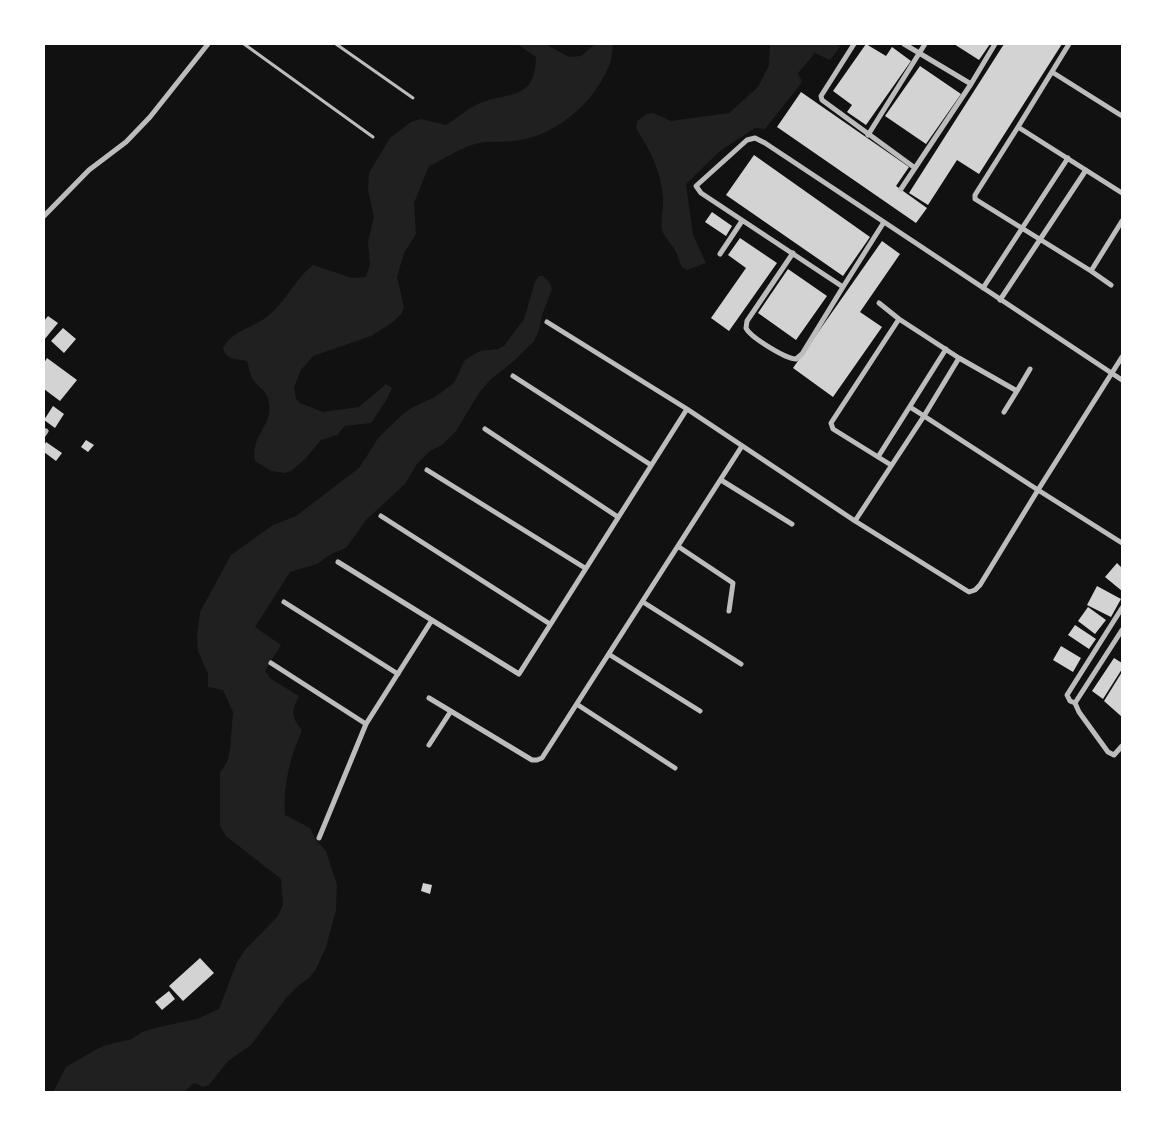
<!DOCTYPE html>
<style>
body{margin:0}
#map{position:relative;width:1166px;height:1136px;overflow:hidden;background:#111;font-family:Figtree,sans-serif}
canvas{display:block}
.frame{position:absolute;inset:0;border:45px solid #fff;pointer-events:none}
</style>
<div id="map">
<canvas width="1166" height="1136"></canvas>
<div class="frame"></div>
</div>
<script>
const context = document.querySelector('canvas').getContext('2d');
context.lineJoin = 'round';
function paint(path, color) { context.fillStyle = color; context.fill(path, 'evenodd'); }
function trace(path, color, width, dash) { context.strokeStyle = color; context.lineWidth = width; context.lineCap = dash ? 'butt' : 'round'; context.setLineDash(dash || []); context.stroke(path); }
const green = new Path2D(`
 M 517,44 L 545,44 L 569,57 L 581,56 L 595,44 L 613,44 C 612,51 612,59 609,66 C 594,102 559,133 521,140 C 506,143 490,140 475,144 C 460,148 444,159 429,166 L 414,203 L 416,234 L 404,253 L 397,277 L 404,307 L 402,313 L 393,322 L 371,336 L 313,356 L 301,370 L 294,387 L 296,399 L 300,403 L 323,412 L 359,407 L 386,384 L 392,388 L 387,399 L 371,423 L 345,426 L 337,435 L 321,440 L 305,459 L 291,471 L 284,473 L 271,471 L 255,461 C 250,435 273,426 269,403 C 268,391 259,388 253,380 C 250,376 249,367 247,361 C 236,359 226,360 223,348 C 232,331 250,329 265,318 C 285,304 294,280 313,265 L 352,278 L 366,277 L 370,264 L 368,242 L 374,217 L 368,190 L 369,173 L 390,138 L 411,122 L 421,119 L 446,125 C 456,119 467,109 478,104 C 508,91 535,102 536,57 Z
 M 770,44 L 836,44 L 840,47 L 830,60 L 815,53 L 798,73 L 802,82 L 765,129 L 755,128 L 720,151 L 686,184 L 693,235 L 706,263 L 687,270 L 682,267 C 679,262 678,255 675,250 C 671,243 664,237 662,230 C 660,219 664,209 663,197 C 661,170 650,151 636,128 L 637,121 L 647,114 L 653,113 L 671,121 L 729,113 L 758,87 L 769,65 Z
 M 539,276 L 543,276 L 549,282 L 552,289 L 542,315 L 539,330 L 534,341 L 515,360 L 490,380 L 479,393 L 456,431 L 442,445 L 430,451 L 417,464 L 405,484 L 366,520 L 346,548 L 331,554 L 317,564 L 290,572 L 255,627 L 281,645 L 265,671 L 271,679 L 299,696 C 291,711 291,717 302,730 C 290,758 283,784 285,815 L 310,828 L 316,840 L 326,851 L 337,885 L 336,910 L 326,947 L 316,969 L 309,978 L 298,986 L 287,997 L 251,1045 L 228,1061 L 209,1085 L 203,1087 L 194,1083 L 184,1092 L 53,1092 L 66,1067 L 95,1050 L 106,1045 L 132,1039 L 142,1032 L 159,1027 L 197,1019 L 219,1009 L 237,962 L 245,950 L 278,916 L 283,905 L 281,879 L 226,836 L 220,826 L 220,773 L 227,762 L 230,750 L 233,712 L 223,690 L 208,687 L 208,674 L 198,651 L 197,637 L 200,612 L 231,555 L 273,525 L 296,516 L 359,468 L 379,437 L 403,414 L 413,407 L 435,397 L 454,383 L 465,360 L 480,351 L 498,349 L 504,346 L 524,319 L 535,282 Z`);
const building = new Path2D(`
 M 866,44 L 886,56 L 892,47 L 911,61 L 866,125 L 847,112 L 852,105 L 833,91 Z
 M 954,44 L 990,44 L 979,60 Z
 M 1004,44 L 1062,44 L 979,174 L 957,160 L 928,205 L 909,193 Z
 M 920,66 L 961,94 L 926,144 L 885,116 Z
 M 801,92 L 909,167 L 896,186 L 927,208 L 916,223 L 777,127 Z
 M 754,155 L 870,237 L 843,276 L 726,195 Z
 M 712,212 L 732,226 L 726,236 L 705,222 Z
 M 740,238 L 777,263 L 729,331 L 711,318 L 746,268 L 728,255 Z
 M 882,241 L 900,254 L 860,312 L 882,327 L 833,397 L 793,368 Z
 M 788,269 L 827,296 L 796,340 L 758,313 Z
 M 48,316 L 58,323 L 44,340 L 44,321 Z
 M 63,328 L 76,339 L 64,353 L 51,341 Z
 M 47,358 L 77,380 L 60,401 L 44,389 L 44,363 Z
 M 53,406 L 64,414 L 55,428 L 44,420 Z
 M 86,440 L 94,445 L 88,452 L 81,447 Z
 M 46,442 L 62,453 L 56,461 L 44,452 L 44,446 Z
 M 1117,563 L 1122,568 L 1122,591 L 1105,577 Z
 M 1097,586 L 1121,599 L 1111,617 L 1087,605 Z
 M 1088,607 L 1106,620 L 1095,634 L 1078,621 Z
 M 1075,625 L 1096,639 L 1089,649 L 1068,635 Z
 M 1061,646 L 1081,658 L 1073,672 L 1053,660 Z
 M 1114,658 L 1122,663 L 1122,669 L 1103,699 L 1092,691 Z
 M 1122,672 L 1122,717 L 1104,701 Z
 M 423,883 L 432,885 L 430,894 L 421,891 Z
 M 200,958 L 214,973 L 183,1001 L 169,986 Z
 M 169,991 L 175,999 L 162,1010 L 155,1002 Z`);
const service = new Path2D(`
 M 244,44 L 373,137
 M 336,44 L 413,98`);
const minor = new Path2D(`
 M 854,44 L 821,96 L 822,100 L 915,168
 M 904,44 L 971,84
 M 1052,72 L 1122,116
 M 1018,127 L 1069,44
 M 868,135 L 925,44
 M 901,189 L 971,84 L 995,44
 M 1122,193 L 1018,127 L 975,195 L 975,199 L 1091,271 L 1122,221
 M 44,216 L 89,170 L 126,142 L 150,117 L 208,44
 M 884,222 L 843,287 L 701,193 L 696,186 L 747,140 L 755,138 L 765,143 L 1122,380
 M 793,253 L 747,321 L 746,328 C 750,337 786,359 796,359 L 802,354 L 843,287
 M 720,254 L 742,221
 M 1091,271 L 1111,285
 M 983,288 L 1068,158
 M 1000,300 L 1086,170
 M 879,303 L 899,319
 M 547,322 L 687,409
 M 513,376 L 651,465
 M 1017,391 L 1030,369
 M 910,407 L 924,416 L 959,358
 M 485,429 L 618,517
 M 44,434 L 46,431
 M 878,457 L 946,349
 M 891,465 L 833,429 L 831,423 L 899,319 L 959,358 L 1017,391 L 1004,412
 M 427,470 L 585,568
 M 721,480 L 792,524
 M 381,516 L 550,624
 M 855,521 L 924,416 L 1038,490 L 1122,357
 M 679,547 L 733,583 L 729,611
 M 338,562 L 519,674 L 687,409 L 855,521 L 969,592 L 975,590 L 980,585 L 1038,490 L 1122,543
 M 284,602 L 398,674
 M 643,602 L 741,664
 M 1122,608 L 1067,695 L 1070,701 L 1075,703 L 1079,712 L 1108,752 L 1114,755 L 1122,746
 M 610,655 L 700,711
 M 271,663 L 366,724 L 432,620
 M 429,698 L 532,760 L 537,760 L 542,758 L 742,446
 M 1075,703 L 1122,630
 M 578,705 L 675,768
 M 429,745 L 451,711
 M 319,838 L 366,724`);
paint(green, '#202020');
paint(building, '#d3d3d3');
trace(service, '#bcbcbc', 3);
trace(minor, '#bcbcbc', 5);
</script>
